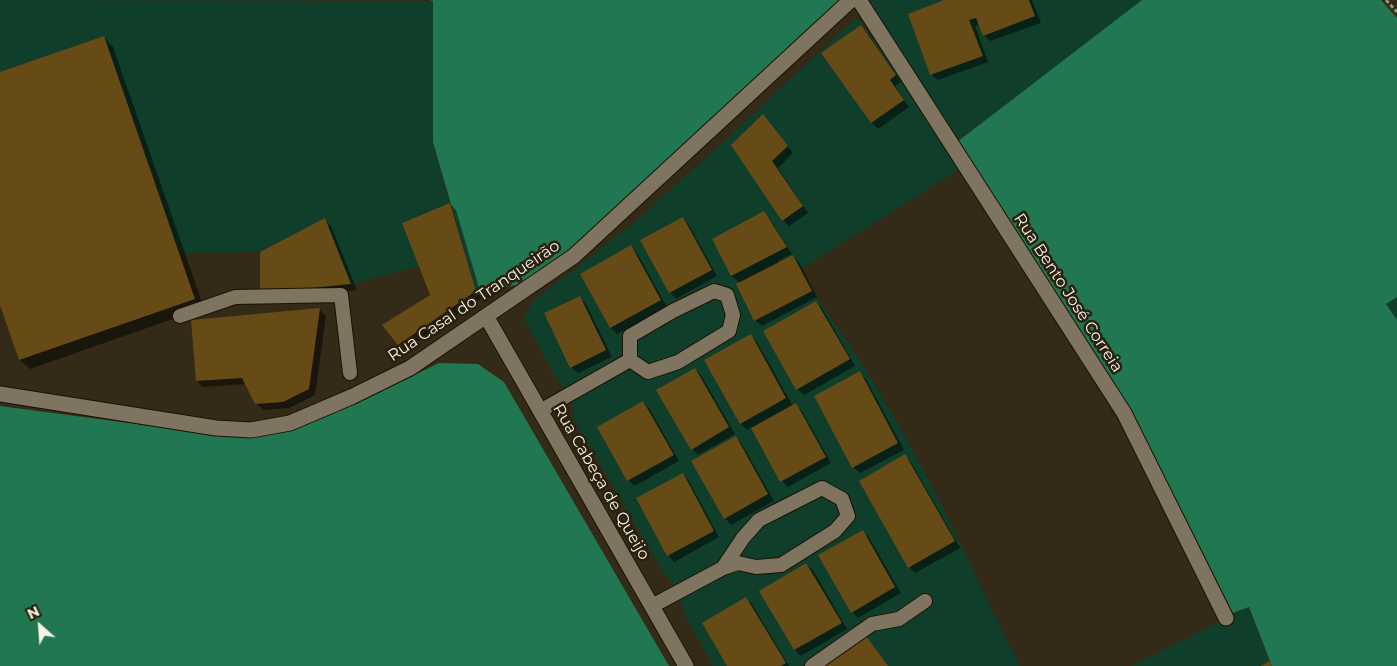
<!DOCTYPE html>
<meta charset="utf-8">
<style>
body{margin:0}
#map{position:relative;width:1397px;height:666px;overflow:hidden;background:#332a17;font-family:Montserrat,sans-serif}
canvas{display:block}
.north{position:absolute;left:15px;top:601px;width:50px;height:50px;-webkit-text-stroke:4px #29200d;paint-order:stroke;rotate:334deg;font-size:14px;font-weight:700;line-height:20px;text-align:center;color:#f9f3e7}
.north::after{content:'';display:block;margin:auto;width:18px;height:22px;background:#f9f3e7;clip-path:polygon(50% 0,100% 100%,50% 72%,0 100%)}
</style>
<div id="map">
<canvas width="1397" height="666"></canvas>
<div class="north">N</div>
</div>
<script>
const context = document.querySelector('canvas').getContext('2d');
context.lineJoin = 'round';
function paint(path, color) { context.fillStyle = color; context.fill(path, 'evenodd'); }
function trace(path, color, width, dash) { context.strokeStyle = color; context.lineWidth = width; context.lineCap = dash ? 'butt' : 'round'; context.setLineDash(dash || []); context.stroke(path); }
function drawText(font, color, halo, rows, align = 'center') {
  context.font = font + ' Montserrat,sans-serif'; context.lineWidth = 5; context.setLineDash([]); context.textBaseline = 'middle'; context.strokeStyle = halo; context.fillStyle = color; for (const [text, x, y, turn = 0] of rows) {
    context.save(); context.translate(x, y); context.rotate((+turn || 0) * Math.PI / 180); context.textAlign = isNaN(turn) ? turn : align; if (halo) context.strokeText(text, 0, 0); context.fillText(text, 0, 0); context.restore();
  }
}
const green = new Path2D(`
 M 0,0 L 433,1 L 433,142 L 450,203 L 402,223 L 419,266 L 351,284 L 325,218 L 260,252 L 180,253 L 104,36 L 0,72 Z
 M 872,0 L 1142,0 L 957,142 L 870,2 Z
 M 857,17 L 906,85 L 961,168 L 801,269 C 821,308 849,342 872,380 C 929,471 972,571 1020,666 L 713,666 L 684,612 L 679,591 L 664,574 L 574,420 L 571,394 L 556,378 L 524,319 L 532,302 L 631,225 L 721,144 Z
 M 1397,297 L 1397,320 L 1386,304 Z
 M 1248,607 L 1272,666 L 1132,666 Z`);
const forest = new Path2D(`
 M 429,0 L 841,0 L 573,252 L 525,284 L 476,291 L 433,142 L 433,1 Z
 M 1142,0 L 1381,0 L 1397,18 L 1397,297 L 1386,304 L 1397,320 L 1397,666 L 1272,666 L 1249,607 L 1230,614 L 1131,416 L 957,142 Z
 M 439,363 L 478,364 L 504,382 L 669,666 L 0,666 L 0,406 L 243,438 L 295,429 L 355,404 Z`);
const shadow = new Path2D(`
 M 946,0 L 1032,0 L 1041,23 L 990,41 L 984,35 L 980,24 L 975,26 L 988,62 L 938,80 L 931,74 Z
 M 860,26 L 867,33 L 901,82 L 895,86 L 909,107 L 878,129 L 872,123 L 823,53 Z
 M 104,37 L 113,47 L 204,308 L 30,369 L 20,360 L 0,301 L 0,73 Z
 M 769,122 L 793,153 L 778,168 L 808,213 L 789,226 L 783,220 L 733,145 Z
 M 450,204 L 456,210 L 482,298 L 405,350 L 399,344 L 431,295 Z
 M 764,213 L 770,219 L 792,254 L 778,261 L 779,263 L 793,256 L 799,262 L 817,297 L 762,326 L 755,320 L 740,283 L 732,276 L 713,239 Z
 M 683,218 L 689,225 L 717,276 L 676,299 L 670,292 Z
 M 325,220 L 331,226 L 357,290 L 267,299 Z
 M 631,247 L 637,253 L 667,307 L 617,334 L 611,328 L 581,274 Z
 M 580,297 L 586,304 L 612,357 L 578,373 L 571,367 Z
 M 816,302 L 822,308 L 855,366 L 804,395 L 797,389 Z
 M 319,309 L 326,316 L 315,395 L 289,408 L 263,410 L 256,403 L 246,384 L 203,387 L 197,381 Z
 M 751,336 L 757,342 L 793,406 L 796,405 L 802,411 L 831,463 L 788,487 L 782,481 L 752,427 L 747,430 L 741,424 L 706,361 Z
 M 695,369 L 701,375 L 735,434 L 698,455 L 692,449 Z
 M 860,373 L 866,379 L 904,450 L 860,473 L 853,467 Z
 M 643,402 L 649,408 L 679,461 L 635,486 L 628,480 Z
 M 736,437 L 742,444 L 774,501 L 731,525 L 725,518 Z
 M 905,456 L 911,462 L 960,548 L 915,573 L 909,567 Z
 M 683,474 L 689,481 L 719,537 L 674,562 L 668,555 Z
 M 862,531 L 869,537 L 901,593 L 858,618 L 852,612 Z
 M 806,564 L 813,570 L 847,629 L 801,656 L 795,650 Z
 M 746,598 L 752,604 L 789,666 L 729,666 Z`);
const building = new Path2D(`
 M 944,0 L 1029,0 L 1035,16 L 983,36 L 976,18 L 969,20 L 983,56 L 930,75 L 908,14 Z
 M 861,25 L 896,75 L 890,80 L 904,100 L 871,123 L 821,53 Z
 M 104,36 L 195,299 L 19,360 L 0,305 L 0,72 Z
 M 763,114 L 788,146 L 772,161 L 803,206 L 782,221 L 731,145 Z
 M 450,203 L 476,291 L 398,345 L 382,325 L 430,295 L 402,223 Z
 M 764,211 L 787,247 L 731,276 L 712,239 Z
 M 683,217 L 712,270 L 669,293 L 640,240 Z
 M 325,218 L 351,284 L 260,293 L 260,252 Z
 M 631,245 L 661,300 L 610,328 L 580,274 Z
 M 793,255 L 812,291 L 754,321 L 736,284 Z
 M 580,296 L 606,350 L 570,368 L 544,313 Z
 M 816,301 L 850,359 L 796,390 L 763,331 Z
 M 320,308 L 309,389 L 283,402 L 255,404 L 242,378 L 196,381 L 191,320 Z
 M 751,334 L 786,398 L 740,424 L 704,360 Z
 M 695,368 L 729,427 L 691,450 L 656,390 Z
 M 860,371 L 898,443 L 852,468 L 814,396 Z
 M 643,401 L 674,455 L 627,481 L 597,427 Z
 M 796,403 L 826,457 L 780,482 L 751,428 Z
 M 736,436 L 768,494 L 724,519 L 691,461 Z
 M 905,454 L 955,541 L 908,568 L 859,481 Z
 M 683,473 L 714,531 L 667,556 L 636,498 Z
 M 863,530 L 895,587 L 851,613 L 818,555 Z
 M 806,563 L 842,623 L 794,650 L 759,591 Z
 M 746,597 L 786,663 L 781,666 L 727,666 L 702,623 Z
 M 866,636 L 888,666 L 824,666 Z
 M 1270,661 L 1272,666 L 1260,666 Z`);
const path = new Path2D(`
 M 1386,0 L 1397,12`);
const lane = new Path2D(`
 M 180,316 L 235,297 L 341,295 L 350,373
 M 540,411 L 630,360 L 630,336 L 673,311 L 714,291 L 727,295 L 733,315 L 729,331 L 678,362 L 648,372 L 630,360
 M 652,606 L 723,568 L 743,538 L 759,520 L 822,488 L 842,499 L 848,516 L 835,531 L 781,565 L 756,567 L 738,563 L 723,568
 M 812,666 L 872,624 L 899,619 L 925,601`);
const street = new Path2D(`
 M 859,0 L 1124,413 L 1226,618
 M 486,316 L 686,666
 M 0,394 L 216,428 L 251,430 L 290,423 L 351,397 L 410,368 L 574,256 L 851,0`);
const streetNames = [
 ["Rua Bento José Correia",1068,293,57],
 ["Rua Casal do Tranqueirão",474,301,-34],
 ["Rua Cabeça de Queijo",601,482,60]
];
paint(green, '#0f3f2a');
paint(forest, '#217751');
paint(shadow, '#0007');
paint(building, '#664b17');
trace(lane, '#1b1202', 16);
trace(street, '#1b1202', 17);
trace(path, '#9a9283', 3, [4, 2.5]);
trace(lane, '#7f745f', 14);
trace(street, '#7f745f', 15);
drawText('16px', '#f9f3e7', '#29200d', streetNames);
</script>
